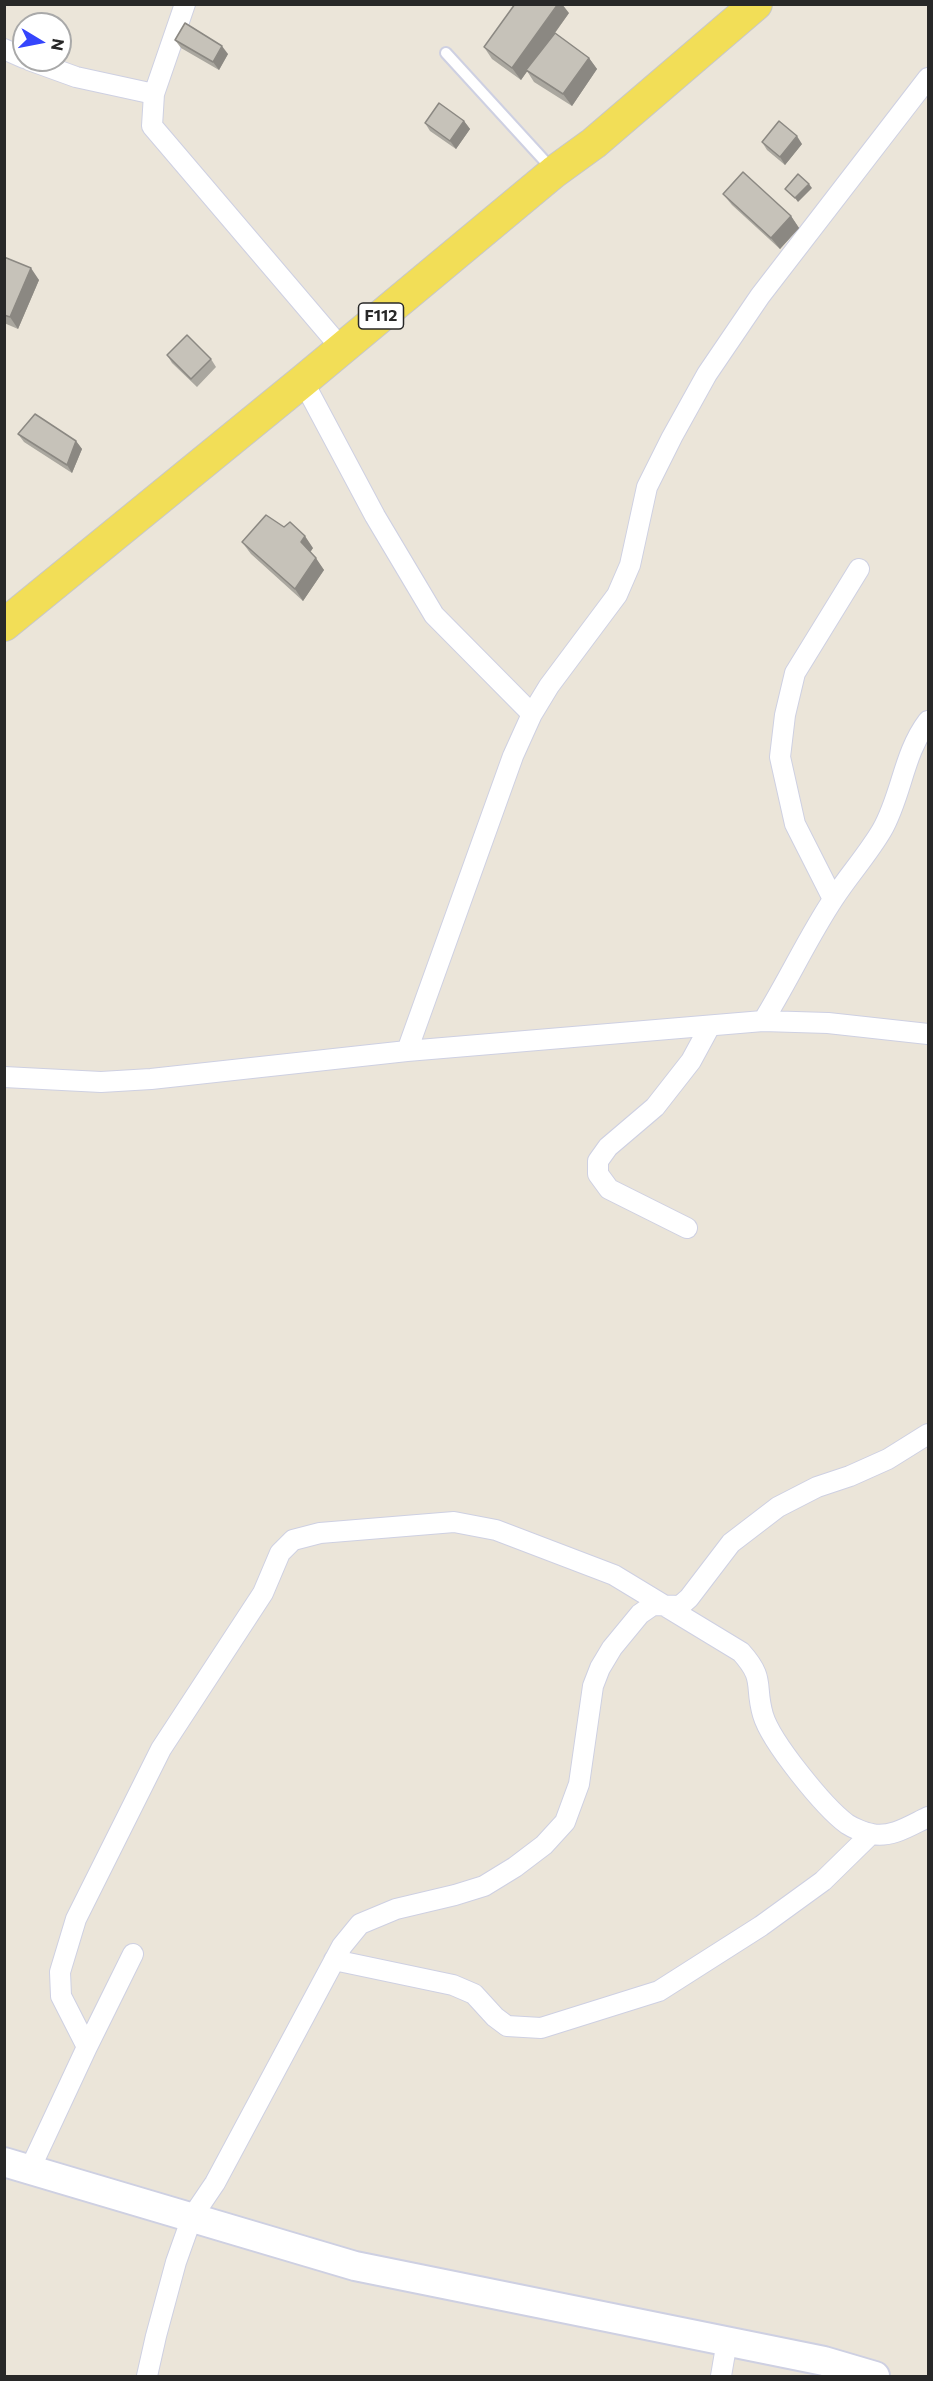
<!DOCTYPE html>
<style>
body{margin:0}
#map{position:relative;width:933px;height:2381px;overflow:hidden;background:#ebe5d9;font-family:Commissioner,sans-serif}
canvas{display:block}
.frame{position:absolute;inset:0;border:6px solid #282828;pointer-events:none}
.north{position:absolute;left:12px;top:12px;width:60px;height:60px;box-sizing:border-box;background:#fff;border:2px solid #a9a9a9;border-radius:50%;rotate:100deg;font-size:16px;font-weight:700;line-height:24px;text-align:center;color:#282828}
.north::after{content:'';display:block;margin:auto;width:21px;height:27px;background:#3545fc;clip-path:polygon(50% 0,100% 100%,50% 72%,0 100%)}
</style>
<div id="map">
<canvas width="933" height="2381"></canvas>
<div class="frame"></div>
<div class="north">N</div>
</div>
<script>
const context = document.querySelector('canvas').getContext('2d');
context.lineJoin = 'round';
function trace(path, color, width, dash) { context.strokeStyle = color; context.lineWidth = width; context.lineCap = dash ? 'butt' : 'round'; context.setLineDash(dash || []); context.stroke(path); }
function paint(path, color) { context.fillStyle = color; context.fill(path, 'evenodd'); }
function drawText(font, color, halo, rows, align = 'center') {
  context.font = font + ' Commissioner,sans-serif'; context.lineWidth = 5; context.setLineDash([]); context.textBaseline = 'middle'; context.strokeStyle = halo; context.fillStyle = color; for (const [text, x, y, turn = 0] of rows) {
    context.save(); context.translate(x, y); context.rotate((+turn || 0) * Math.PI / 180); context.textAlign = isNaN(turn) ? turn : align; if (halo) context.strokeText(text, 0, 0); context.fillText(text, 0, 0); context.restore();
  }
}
const lane = new Path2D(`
 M 446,53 L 552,169`);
const street = new Path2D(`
 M 185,4 L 154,94 L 152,126 L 342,349
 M 4,49 L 24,58
 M 29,60 L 76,77 L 154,94
 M 303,381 L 375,516 L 434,615 L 532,714
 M 833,899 L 795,824 L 780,757 L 785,715 L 795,673 L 859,569
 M 763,1021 C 788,981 808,937 834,898 C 849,875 868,854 882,830 C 902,795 903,754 928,721
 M 407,1051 L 513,756 L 532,714 L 549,686 L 617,595 L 630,565 L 647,487 L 672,437 L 707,374 L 760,296 L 928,78
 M 4,1077 L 101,1082 L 151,1079 L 407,1051 L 763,1021 L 828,1023 L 928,1034
 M 687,1228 L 609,1189 L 598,1174 L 598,1161 L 608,1147 L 655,1107 L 691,1061 L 710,1026
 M 334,1960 L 453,1985 L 474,1994 L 495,2017 L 507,2026 L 541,2028 L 659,1991 L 761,1926 L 823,1881 L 871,1834
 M 87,2047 L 61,1996 L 60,1972 L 76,1919 L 161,1749 L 263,1593 L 280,1553 L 293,1540 L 320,1533 L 454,1522 L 496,1530 L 614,1575 L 741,1652 C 766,1680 754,1684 763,1715 C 771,1742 824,1807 847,1824 C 853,1828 865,1833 872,1834 C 892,1838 911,1825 928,1817
 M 30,2169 L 87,2047 L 133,1954
 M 147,2376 L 156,2336 L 176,2262 L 192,2217 L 215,2183 L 342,1946 L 360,1924 L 396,1909 L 455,1895 L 484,1886 L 515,1867 L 544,1845 L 565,1822 L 579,1784 L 593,1686 L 600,1668 L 612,1648 L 640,1614 L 653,1605 L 680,1606 L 689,1598 L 731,1543 L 778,1507 L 817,1487 L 850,1476 L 888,1459 L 928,1434
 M 721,2376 L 727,2341`);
const secondary = new Path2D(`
 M 4,2162 L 355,2266 L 824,2361 L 875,2376`);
const primary = new Path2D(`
 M 4,625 L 303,381 L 554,172 L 594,143 L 756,4`);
const wall = new Path2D(`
 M 569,13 L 555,33 L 589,58 L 597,69 L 572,106 L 534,82 L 527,71 L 521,80 L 492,59 L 484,47 Z
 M 175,40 L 228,54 L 219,70 L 181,48 Z
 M 464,121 L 470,129 L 456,149 L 430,131 L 425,123 Z
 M 762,142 L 802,144 L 785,165 L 767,150 Z
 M 723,194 L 791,216 L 799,228 L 780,249 L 732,205 Z
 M 4,257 L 39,280 L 18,329 L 4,323 Z
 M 167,355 L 211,359 L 216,367 L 197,387 L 172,363 Z
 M 18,434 L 76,441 L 82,449 L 72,473 L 24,442 Z
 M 242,542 L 313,548 L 310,552 L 324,570 L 303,601 L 251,554 Z`);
const shadedWall = new Path2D(`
 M 558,4 L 562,4 L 569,13 L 521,80 L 512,68 Z
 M 222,46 L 228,54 L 219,70 L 213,62 Z
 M 589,58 L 597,69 L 572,106 L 563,94 Z
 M 464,121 L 470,129 L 456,149 L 450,141 Z
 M 797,136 L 802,144 L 785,165 L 780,157 Z
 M 809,184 L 812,188 L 798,202 L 795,198 Z
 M 791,216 L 799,228 L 780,249 L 771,238 Z
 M 31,268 L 39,280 L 18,329 L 10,317 Z
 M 76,441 L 82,449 L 72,473 L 67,465 Z
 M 305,536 L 313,548 L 309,554 L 301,542 Z
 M 316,558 L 324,570 L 303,601 L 295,589 Z`);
const building = new Path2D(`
 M 515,4 L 558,4 L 512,68 L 484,47 Z
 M 185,23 L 222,46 L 213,62 L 175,40 Z
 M 555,33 L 589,58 L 563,94 L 526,70 Z
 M 439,103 L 464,121 L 450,141 L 425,123 Z
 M 779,121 L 797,136 L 780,157 L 762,142 Z
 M 743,172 L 791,216 L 771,238 L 723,194 Z
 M 798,174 L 809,184 L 795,198 L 785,189 Z
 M 4,257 L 31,268 L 10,317 L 4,315 Z
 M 187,335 L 211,359 L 191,379 L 167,355 Z
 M 35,414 L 76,441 L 67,465 L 18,434 Z
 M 266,515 L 284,527 L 290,522 L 305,536 L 301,542 L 316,558 L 295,589 L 242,542 Z`);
const shields = [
 [381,316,45]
];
const shieldNames = [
 ["F112",381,316]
];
trace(lane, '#ced0e2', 14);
trace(street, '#ced0e2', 22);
trace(secondary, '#ced0e2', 32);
trace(primary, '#c7c7c7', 34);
trace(lane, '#fff', 10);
trace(street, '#fff', 20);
trace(secondary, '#fff', 28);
trace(primary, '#f2de57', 32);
paint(wall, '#aaa79f');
paint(shadedWall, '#8b8882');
paint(building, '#c6c2b9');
trace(building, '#8b8882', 1.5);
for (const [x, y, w] of shields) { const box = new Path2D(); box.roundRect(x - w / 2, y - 13, w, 26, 4.5); context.fillStyle = '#fff'; context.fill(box); trace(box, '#282828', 1.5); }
drawText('bold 16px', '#282828', null, shieldNames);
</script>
